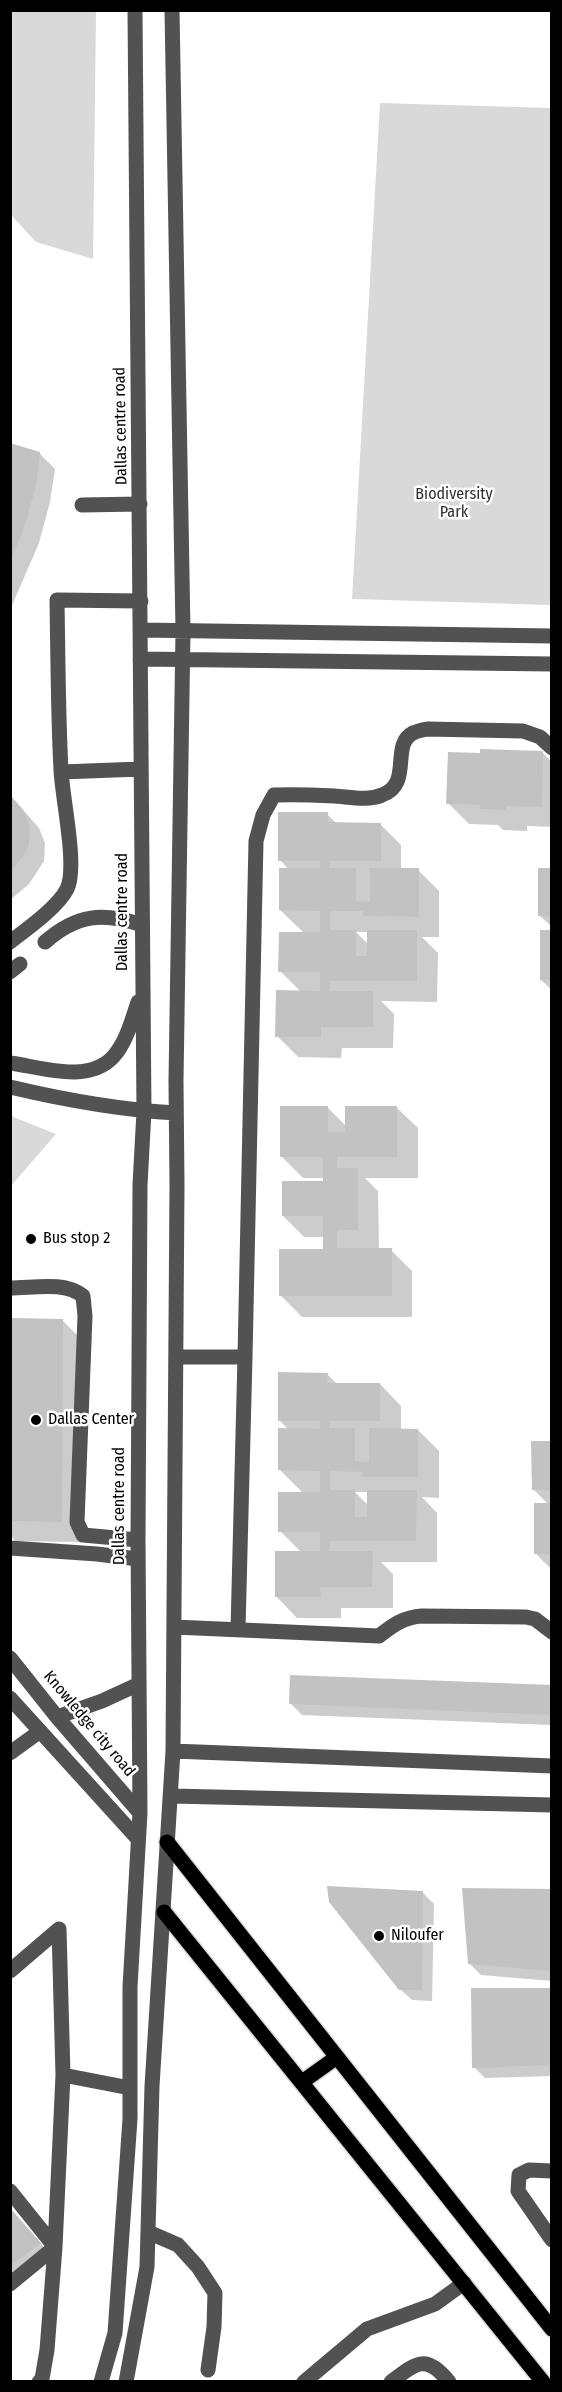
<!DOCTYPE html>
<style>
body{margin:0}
#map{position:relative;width:562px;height:2392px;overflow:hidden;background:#fff;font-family:"Fira Sans Condensed",sans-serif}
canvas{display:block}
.frame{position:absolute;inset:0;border:12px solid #000;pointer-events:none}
</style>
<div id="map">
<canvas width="562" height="2392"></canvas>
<div class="frame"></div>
</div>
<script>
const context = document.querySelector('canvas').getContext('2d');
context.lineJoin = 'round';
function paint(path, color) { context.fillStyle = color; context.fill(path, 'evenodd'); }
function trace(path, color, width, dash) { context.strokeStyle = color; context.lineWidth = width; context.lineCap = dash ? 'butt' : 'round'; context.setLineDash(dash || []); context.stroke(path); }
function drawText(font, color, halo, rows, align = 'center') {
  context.font = font + ' "Fira Sans Condensed",sans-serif'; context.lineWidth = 5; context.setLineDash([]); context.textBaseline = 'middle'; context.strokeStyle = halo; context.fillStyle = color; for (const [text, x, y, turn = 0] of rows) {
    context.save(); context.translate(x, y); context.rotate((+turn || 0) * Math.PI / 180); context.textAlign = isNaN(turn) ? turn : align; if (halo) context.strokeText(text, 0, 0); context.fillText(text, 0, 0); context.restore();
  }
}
const green = new Path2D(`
 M 11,10 L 96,11 L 93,259 L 36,242 L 11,215 Z
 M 380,103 L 551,108 L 551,605 L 352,599 Z
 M 11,1116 L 56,1134 L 11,1186 Z`);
const shadow = new Path2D(`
 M 10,445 L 39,453 L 55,469 L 50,502 L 39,543 L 10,610 Z
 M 543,753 L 552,762 L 552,827 L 527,826 L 527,831 L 503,830 L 498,825 L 469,824 L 448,803 L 481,755 Z
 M 10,795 L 39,828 L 45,843 L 44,861 L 29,884 L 10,900 Z
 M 327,814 L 337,824 L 380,824 L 401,845 L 401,870 L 418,870 L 439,891 L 439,937 L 422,937 L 438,953 L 437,1002 L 381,1001 L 394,1014 L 393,1048 L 342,1048 L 341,1058 L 298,1057 L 277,1036 L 301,992 L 280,971 L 304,933 L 280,910 L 289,870 L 280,860 ZM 356,932 L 369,932 L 369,945 Z
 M 552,869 L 552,927 L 540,916 Z
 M 552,931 L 552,990 L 541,980 Z
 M 327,1107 L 346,1126 L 396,1107 L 418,1128 L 418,1178 L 365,1178 L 378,1191 L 379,1250 L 391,1250 L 412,1271 L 412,1317 L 302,1317 L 280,1295 L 324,1251 L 324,1237 L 304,1237 L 283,1216 L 324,1182 L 324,1178 L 303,1178 L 281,1156 Z
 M 10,1320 L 62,1320 L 83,1341 L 81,1542 L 16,1541 L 10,1536 Z
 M 327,1374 L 337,1384 L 380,1384 L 401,1406 L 401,1430 L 418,1430 L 439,1451 L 439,1498 L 422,1497 L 437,1513 L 437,1562 L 381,1562 L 393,1574 L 393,1608 L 341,1608 L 341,1618 L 297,1618 L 276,1596 L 301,1552 L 280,1531 L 303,1493 L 280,1470 L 289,1430 L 279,1420 ZM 355,1492 L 368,1492 L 368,1505 Z
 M 552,1442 L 552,1570 L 535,1553 L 549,1505 L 533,1489 Z
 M 552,1687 L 552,1725 L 302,1715 L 291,1704 Z
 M 552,1890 L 552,1981 L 481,1975 L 469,1963 Z
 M 422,1892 L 434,1904 L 432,2001 L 412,2000 L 400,1989 Z
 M 552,1990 L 552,2076 L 485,2078 L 474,2067 Z
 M 10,2209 L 51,2255 L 10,2286 Z`);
const building = new Path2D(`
 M 10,443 L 40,452 L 36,486 L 24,528 L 11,559 Z
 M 480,749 L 543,751 L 542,807 L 506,806 L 506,810 L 480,809 L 480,805 L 446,804 L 448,752 L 480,753 Z
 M 10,795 L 24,811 L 30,826 L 29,845 L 22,858 L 10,872 Z
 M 278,812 L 328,812 L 328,822 L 381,823 L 381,861 L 330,861 L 330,868 L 356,868 L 356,901 L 370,902 L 370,868 L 419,868 L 419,917 L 363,916 L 363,911 L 330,911 L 330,930 L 356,930 L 356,956 L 367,956 L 367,930 L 417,930 L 417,981 L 330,981 L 330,991 L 373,991 L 373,1027 L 321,1027 L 321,1037 L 275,1037 L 276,990 L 320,991 L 320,972 L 278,972 L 279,932 L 320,932 L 320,911 L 279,910 L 279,868 L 320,868 L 320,861 L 278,861 Z
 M 538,868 L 552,868 L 552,916 L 538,916 Z
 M 540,930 L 552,930 L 552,980 L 540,980 Z
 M 280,1106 L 328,1106 L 328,1132 L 345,1132 L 345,1106 L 397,1106 L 397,1157 L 337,1157 L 337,1168 L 358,1168 L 358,1230 L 337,1230 L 337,1248 L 392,1248 L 392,1296 L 279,1296 L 279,1249 L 323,1249 L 323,1216 L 282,1216 L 282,1181 L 323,1181 L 323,1157 L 280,1157 Z
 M 10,1318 L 63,1319 L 62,1522 L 10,1521 Z
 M 278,1372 L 328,1373 L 327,1383 L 380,1383 L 380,1421 L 330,1421 L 330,1428 L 355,1428 L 355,1461 L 369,1462 L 369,1428 L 418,1429 L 418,1477 L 362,1477 L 363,1472 L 330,1471 L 330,1490 L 355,1490 L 355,1517 L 367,1517 L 367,1490 L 417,1490 L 416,1541 L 330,1541 L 329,1551 L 373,1551 L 372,1587 L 320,1587 L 321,1597 L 275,1597 L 275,1551 L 320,1551 L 320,1532 L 278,1532 L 278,1492 L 320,1492 L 320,1471 L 278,1470 L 278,1428 L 320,1429 L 320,1421 L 278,1421 Z
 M 531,1441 L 552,1441 L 552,1490 L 532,1490 Z
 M 534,1503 L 552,1503 L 552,1554 L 534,1554 Z
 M 290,1675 L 552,1685 L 552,1715 L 289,1704 Z
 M 327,1886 L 423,1891 L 422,1990 L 399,1990 L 329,1902 Z
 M 462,1888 L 552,1889 L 552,1971 L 468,1964 Z
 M 471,1988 L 552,1988 L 552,2065 L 472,2068 Z
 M 10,2208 L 41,2243 L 10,2266 Z`);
const minor = new Path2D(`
 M 82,505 L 140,504
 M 140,630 L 552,636
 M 140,659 L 552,664
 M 61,772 L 141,769
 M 10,942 C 27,929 58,907 67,889 C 78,867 62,797 61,770 C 58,714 58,657 57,600 L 141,601
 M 45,942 C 77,914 103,912 142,925
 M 10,972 L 20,964
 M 10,1063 C 41,1067 88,1084 113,1057 C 126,1043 132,1020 138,1002
 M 10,1087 C 65,1100 120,1110 176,1113
 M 10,1288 C 34,1288 64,1281 83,1296 L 85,1316 L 77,1522 L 83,1535 L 138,1540
 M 176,1357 L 245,1357 L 256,841 L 263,815 L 274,795 C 295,794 315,795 335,796 C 350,797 368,801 382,795 C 413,784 390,745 413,733 C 417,731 422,730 427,729 L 523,731 L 540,737 L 552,748
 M 10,1548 L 97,1554 L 138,1559
 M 174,1627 L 379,1636 C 393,1625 404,1617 422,1616 L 526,1617 L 535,1619 L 552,1632
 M 238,1629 L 245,1357
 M 10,1658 L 57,1717 L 140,1813
 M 10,1698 L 138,1839
 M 57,1717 L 102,1701 L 139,1684
 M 173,1751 L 552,1766
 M 10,1753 L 39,1732
 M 172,1796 L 552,1805
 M 10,1971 L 59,1929 L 63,2075 L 55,2247 L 10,2284
 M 63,2075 L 130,2088
 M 552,2171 L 529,2170 L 519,2175 L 518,2191 L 552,2240
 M 10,2191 L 55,2247 L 47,2350 L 42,2379 L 39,2382
 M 148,2232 L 178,2245 L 198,2267 L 215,2293 L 214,2327 L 208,2370
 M 101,2382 L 115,2333 L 130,2119 L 130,1987 L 140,1813 L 138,1540 L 140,1185 L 144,1111 L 135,10
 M 126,2382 L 147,2267 L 152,2086 L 173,1751 L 177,1185 L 176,1081 L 183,631 L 172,10
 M 304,2382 L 367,2329 L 435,2304 L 464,2283
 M 391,2382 C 416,2363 426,2353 449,2382`);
const major = new Path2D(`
 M 167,1842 L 552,2329
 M 164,1912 L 543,2382
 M 302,2082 L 337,2057`);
const markers = [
 [31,1239,6,"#000"],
 [36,1420,6,"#000"],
 [379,1936,6,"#000"]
];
const streetNames = [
 ["Dallas centre road",121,426,-91],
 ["Dallas centre road",123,912,-90],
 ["Dallas centre road",120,1506,-90],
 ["Knowledge city road",89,1724,50]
];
const parkNames = [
 ["Biodiversity",454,495],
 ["Park",454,513]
];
const poiNames = [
 ["Bus stop 2",43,1239],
 ["Dallas Center",48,1420],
 ["Niloufer",391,1936]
];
paint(green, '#d9d9d9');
paint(shadow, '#0003');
paint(building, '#c2c2c2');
trace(major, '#dbdbdb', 18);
trace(minor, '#525252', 15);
trace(major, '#000', 15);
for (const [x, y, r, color] of markers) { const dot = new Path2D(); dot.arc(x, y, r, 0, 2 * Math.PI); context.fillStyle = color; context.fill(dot); trace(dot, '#fff', 2); }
drawText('16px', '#000', '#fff', streetNames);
drawText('16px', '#303030', '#fff', parkNames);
drawText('16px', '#000', '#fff', poiNames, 'left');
</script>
